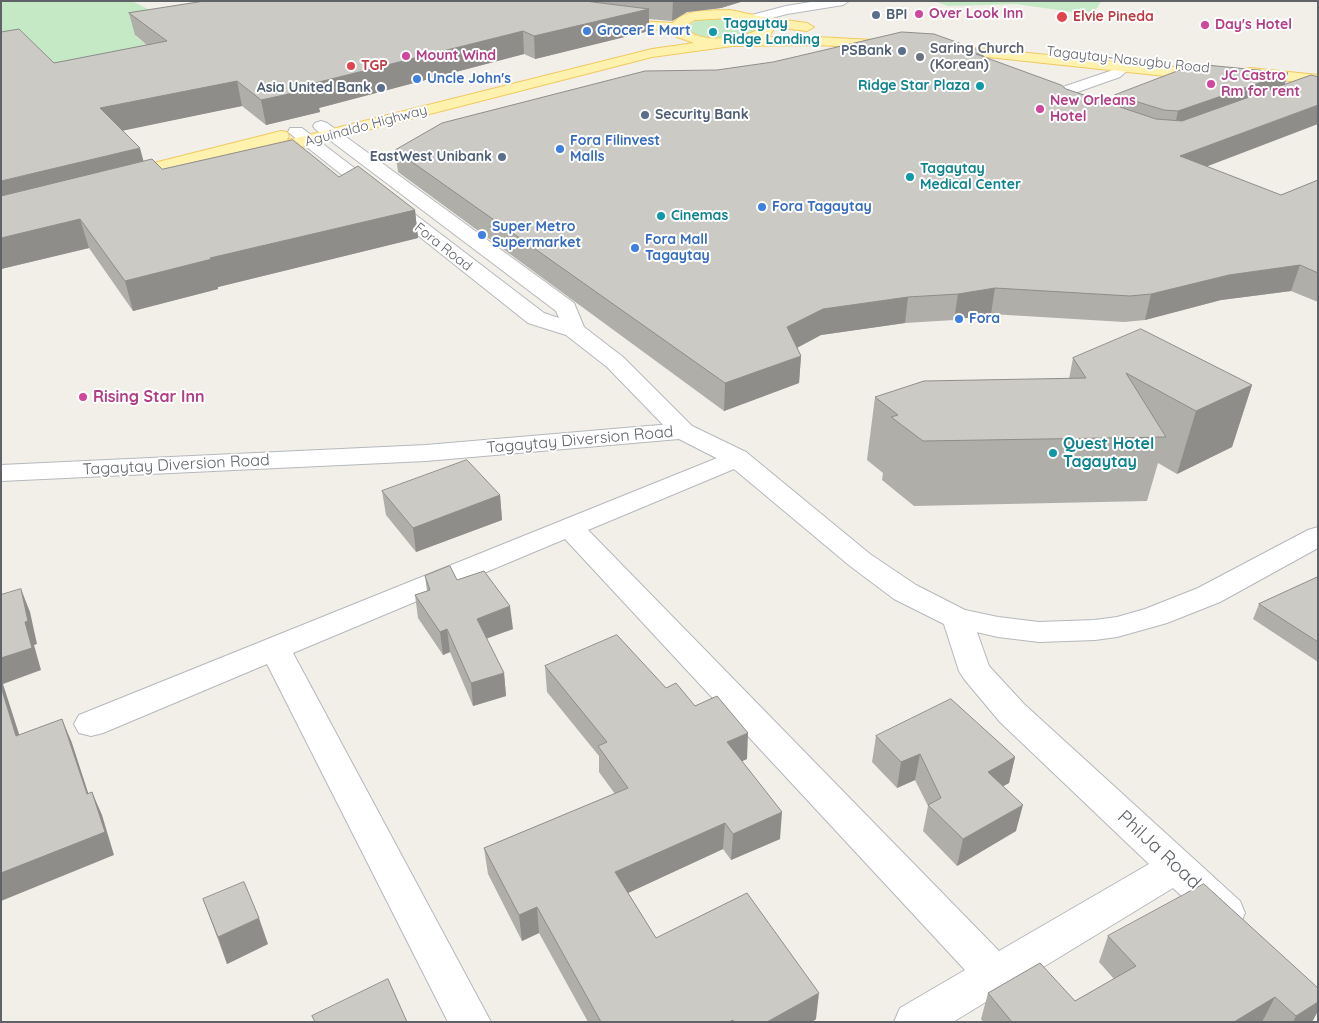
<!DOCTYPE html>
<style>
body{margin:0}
#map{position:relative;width:1319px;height:1023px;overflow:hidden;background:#f1efe8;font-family:Quicksand,sans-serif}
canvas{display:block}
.frame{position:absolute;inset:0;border:2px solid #5f6368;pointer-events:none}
</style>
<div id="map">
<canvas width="1319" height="1023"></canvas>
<div class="frame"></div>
</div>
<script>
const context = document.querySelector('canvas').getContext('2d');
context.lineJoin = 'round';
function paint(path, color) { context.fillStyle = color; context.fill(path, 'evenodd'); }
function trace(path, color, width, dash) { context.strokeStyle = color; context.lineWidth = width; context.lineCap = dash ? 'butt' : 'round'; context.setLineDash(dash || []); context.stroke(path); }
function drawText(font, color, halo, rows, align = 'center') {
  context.font = font + ' Quicksand,sans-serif'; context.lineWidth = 4; context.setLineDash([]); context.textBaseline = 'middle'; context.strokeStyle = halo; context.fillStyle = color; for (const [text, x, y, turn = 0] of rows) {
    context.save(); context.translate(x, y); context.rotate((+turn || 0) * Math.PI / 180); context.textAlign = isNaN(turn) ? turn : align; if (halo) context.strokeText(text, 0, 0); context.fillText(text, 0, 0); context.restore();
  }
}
const green = new Path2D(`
 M 1,1 L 132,1 L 183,27 L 135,36 L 173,64 L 152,87 L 1,55 Z
 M 934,1 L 1101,1 L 1093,15 L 1016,4 L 948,6 Z
 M 723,18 L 751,23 L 756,30 C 745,42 697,42 687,28 C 695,17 712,18 723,18 Z`);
const minor = new Path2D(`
 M 1124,63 L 1129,64 L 1131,67 L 1120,77 L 1066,96 L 1080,106 L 1078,109 L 1066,109 L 1046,95 L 1048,92 L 1110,71 Z
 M 321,121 L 327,123 L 574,303 L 584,327 L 623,357 L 692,426 L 696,431 L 692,436 L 683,439 L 674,436 L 607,367 L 566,335 L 528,323 L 288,132 L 290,128 L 302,128 L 544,313 L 559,318 L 556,311 L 315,129 L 313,126 L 315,123 Z
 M 737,450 L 746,452 L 750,458 L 746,464 L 588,530 L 999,951 L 1149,864 L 1000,722 L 964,679 L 959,671 L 942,618 L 946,611 L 957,608 L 968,611 L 972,618 L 989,666 L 1024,704 L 1240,901 L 1245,913 L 1240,925 L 1226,930 L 1212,925 L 1173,888 L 953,1022 L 894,1022 L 900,1008 L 965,970 L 565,539 L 293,653 L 491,1022 L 448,1022 L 267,664 L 103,733 L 91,736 L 79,733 L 74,724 L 79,715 Z`);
const tertiary = new Path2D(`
 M 683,423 L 692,426 L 746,452 L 870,554 L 916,585 L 965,610 L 998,617 L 1039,622 L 1095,620 L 1117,617 L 1145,609 L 1198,588 L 1308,530 L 1318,527 L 1318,548 L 1220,602 L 1167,623 L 1117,637 L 1095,640 L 1039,642 L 998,637 L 946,625 L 894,599 L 850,566 L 728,464 L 679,439 L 426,461 L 1,481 L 1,465 L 426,445 Z`);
const secondary = new Path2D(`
 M 817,1 L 849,1 L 843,5 L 787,14 L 753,23 L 746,19 L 748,16 L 786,6 Z`);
const primary = new Path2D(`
 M 730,10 L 763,17 L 807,23 L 814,27 L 807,31 L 772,27 L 774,29 L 770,35 L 765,37 L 817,37 L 893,41 L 898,42 L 900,45 L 898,48 L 893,49 L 817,45 L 732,46 L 652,57 L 262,157 L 256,156 L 253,152 L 256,148 L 652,49 L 694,43 L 677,37 L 672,31 L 613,26 L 606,22 L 608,19 L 673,23 C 686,8 712,11 730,10 ZM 730,18 L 751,22 L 760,29 C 740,39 701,45 683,27 L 695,20 Z
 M 946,45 L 1212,71 L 1217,73 L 1220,76 L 1217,79 L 1212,81 L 941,52 L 939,49 L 941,46 Z
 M 1250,68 L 1318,75 L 1318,85 L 1245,75 L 1243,72 L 1245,69 Z
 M 281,131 L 287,132 L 289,136 L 287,140 L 124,181 L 118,180 L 115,176 L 118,172 Z`);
const wall = new Path2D(`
 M 205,1 L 744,1 L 721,8 L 687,12 L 672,21 L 649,19 L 649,31 L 535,59 L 524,54 L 319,108 L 320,112 L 266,125 L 242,106 L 122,130 L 143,161 L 162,169 L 339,177 L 415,210 L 418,238 L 218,287 L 218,289 L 133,311 L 89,248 L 1,269 L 54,63 L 147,45 L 135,35 L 129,13 Z
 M 983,57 L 1066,89 L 1113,105 L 1115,95 L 1288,73 L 1285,84 L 1207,167 L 1281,195 L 1318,180 L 1318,302 L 1291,291 L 1221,300 L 1145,320 L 1124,322 L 991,314 L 954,320 L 905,323 L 821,335 L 797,348 L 801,356 L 799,383 L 724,411 L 398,172 L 395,150 L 717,70 Z
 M 1073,358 L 1252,385 L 1232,447 L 1177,474 L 1158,463 L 1147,501 L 914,506 L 882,480 L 883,473 L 867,460 L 875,397 L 1069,379 Z
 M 382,491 L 500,495 L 502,520 L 416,552 L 386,515 Z
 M 425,576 L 457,580 L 513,629 L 486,639 L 504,673 L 506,696 L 473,706 L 450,652 L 443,655 L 418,618 L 415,595 L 427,591 Z
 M 1318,577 L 1318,662 L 1253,619 L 1259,604 Z
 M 545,666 L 666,688 L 695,706 L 747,759 L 742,761 L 780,839 L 731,860 L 723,849 L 628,893 L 656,938 L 816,1019 L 812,1022 L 588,1022 L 539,933 L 522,941 L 488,874 L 484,848 L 615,794 L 599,772 L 599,756 L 547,692 Z
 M 876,736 L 1015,757 L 1009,783 L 1003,786 L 1016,831 L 957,866 L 923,831 L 928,806 L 915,780 L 897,788 L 872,762 Z
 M 203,899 L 268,944 L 227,964 Z
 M 1108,936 L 1318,988 L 1318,1011 L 1312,1022 L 983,1022 L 981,1019 L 988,993 L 1075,1001 L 1114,979 L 1099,962 Z`);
const shadedWall = new Path2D(`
 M 673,1 L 744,1 L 721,8 L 687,12 L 672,21 Z
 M 649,9 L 649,31 L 535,59 L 534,36 Z
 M 523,31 L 524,54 L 319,108 L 320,112 L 266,125 L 261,100 L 311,84 Z
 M 984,52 L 981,72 L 976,54 Z
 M 1288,73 L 1283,90 L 1174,129 L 1178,111 Z
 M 237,81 L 242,106 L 107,134 L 100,108 Z
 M 1318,105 L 1318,124 L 1174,179 L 1180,156 Z
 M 140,148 L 147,174 L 1,211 L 1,181 Z
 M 415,210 L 418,238 L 218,287 L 218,289 L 133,311 L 125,281 L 210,258 Z
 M 80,219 L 89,248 L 1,269 L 1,238 Z
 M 1300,265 L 1291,291 L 1221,300 L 1145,320 L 1151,294 L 1229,275 Z
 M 995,288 L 991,314 L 954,320 L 958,294 Z
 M 908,297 L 905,323 L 821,335 L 785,354 L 787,327 L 823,309 Z
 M 801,356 L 799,383 L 724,411 L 725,383 Z
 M 1252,385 L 1232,447 L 1177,474 L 1196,411 Z
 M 500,495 L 502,520 L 416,552 L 413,528 Z
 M 21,589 L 30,612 L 37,644 L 34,645 L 41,670 L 3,684 L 27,759 L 16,736 L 1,687 L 1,658 L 25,622 Z
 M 510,606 L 513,629 L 479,641 L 477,619 Z
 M 447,629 L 450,652 L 443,655 L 440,632 Z
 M 504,673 L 506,696 L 473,706 L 471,683 Z
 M 62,719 L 72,743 L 96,817 L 87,794 Z
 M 748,733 L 747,759 L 726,768 L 727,742 Z
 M 920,754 L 915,780 L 897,788 L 901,762 Z
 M 1015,757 L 1009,783 L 982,798 L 988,772 Z
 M 92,792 L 102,815 L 114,855 L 1,901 L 1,873 Z
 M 1023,805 L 1016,831 L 957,866 L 963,839 Z
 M 782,812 L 780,839 L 731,860 L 733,834 Z
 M 725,823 L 723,849 L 615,899 L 615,872 Z
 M 537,907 L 539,933 L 522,941 L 519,915 Z
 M 259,918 L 268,944 L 227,964 L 218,937 Z
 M 819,993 L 816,1019 L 812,1022 L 767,1022 Z
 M 1275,997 L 1262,1022 L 1234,1022 Z
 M 1318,1002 L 1318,1011 L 1312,1022 L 1293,1022 L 1296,1016 Z`);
const building = new Path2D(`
 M 205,1 L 585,1 L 649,9 L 534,36 L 523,31 L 311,84 L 316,88 L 261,100 L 237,81 L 100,108 L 140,148 L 1,181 L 1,32 L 19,29 L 54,63 L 167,41 L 129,13 Z
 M 902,32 L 934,34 L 984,52 L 976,54 L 1061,85 L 1066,89 L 1156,119 L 1182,121 L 1311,75 L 1318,77 L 1318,105 L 1180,156 L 1281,195 L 1318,180 L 1318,273 L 1300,265 L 1229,275 L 1151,294 L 1130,296 L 995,288 L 958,294 L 908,297 L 823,309 L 787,327 L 801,356 L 725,383 L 395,150 L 442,123 L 645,71 L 717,70 L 773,62 Z
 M 1196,64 L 1288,73 L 1178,111 L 1164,110 L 1115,95 Z
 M 293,140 L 339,177 L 358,166 L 415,210 L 210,258 L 212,259 L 125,281 L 80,219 L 1,238 L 1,196 L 152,159 L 162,169 Z
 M 1141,329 L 1252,385 L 1196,411 L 1126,373 L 1166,437 L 923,441 L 891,417 L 898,415 L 875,397 L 924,381 L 1086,378 L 1073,358 Z
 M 467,460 L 500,495 L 413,528 L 382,491 Z
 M 450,566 L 457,580 L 484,571 L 510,606 L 477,619 L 504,673 L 471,683 L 447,629 L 440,632 L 415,595 L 430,590 L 425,576 Z
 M 1318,577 L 1318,642 L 1259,604 Z
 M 21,589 L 28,621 L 25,622 L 32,648 L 1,658 L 1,595 Z
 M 617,635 L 666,688 L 676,683 L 695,706 L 717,696 L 748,733 L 727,742 L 782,812 L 733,834 L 725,823 L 615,872 L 656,938 L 747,893 L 819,993 L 767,1022 L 734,1022 L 733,1020 L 729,1022 L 601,1022 L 537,907 L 519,915 L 484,848 L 628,788 L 598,746 L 607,742 L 545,666 Z
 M 1,687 L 16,736 L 62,719 L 87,794 L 92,792 L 105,832 L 1,873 Z
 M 951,699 L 1015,757 L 988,772 L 1023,805 L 963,839 L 928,805 L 941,798 L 920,754 L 901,762 L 876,736 Z
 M 244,882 L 259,918 L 218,937 L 203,899 Z
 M 1204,884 L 1318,988 L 1318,1002 L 1296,1016 L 1275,997 L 1234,1022 L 1012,1022 L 988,993 L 1040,963 L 1075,1001 L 1136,966 L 1108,936 Z
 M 388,979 L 407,1022 L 315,1022 L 312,1016 Z`);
const markers = [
 [919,14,5,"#d1479c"],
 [876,15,5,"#5c6f8a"],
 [1062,17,6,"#e0444e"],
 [1205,25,5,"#d1479c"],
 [587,31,5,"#3f7fe0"],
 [713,32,5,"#0f9aa8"],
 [902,51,5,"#5c6f8a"],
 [406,56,5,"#d1479c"],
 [920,57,5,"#6b7280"],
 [351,66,5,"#e0444e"],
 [417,79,5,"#3f7fe0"],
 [1211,84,5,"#d1479c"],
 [980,86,5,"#0f9aa8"],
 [381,88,5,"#5c6f8a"],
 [1040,109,5,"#d1479c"],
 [645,115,5,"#5c6f8a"],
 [560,149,5,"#3f7fe0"],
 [502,157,5,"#5c6f8a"],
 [910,177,5,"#0f9aa8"],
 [762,207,5,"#3f7fe0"],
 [661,216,5,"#0f9aa8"],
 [482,235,5,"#3f7fe0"],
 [635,248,5,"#3f7fe0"],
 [959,319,5,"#3f7fe0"],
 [83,397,5,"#d1479c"],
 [1053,453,5,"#0f9aa8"]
];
const farHotelnames = [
 ["Over Look Inn",929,14],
 ["Day's Hotel",1215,25],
 ["Mount Wind",416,56],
 ["JC Castro",1221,76],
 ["Rm for rent",1221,92],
 ["New Orleans",1050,101],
 ["Hotel",1050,117]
];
const farServicenames = [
 ["BPI",886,15,"left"],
 ["PSBank",892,51],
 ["Asia United Bank",371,88],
 ["Security Bank",655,115,"left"],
 ["EastWest Unibank",492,157]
];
const farHealthnames = [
 ["Elvie Pineda",1073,17],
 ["TGP",361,66]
];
const farCulturenames = [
 ["Tagaytay",723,24],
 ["Ridge Landing",723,40],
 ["Ridge Star Plaza",970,86,"right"],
 ["Tagaytay",920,169],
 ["Medical Center",920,185],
 ["Cinemas",671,216]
];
const farShopnames = [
 ["Grocer E Mart",597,31],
 ["Uncle John's",427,79],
 ["Fora Filinvest",570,141],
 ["Malls",570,157],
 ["Fora Tagaytay",772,207],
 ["Super Metro",492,227],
 ["Supermarket",492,243],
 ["Fora Mall",645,240],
 ["Tagaytay",645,256],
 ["Fora",969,319]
];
const farWorshipnames = [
 ["Saring Church",930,49],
 ["(Korean)",930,65]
];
const farStreetnames = [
 ["Tagaytay-Nasugbu Road",1128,60,6],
 ["Aguinaldo Highway",366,126,-15],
 ["Fora Road",443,247,38]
];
const hotelNames = [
 ["Rising Star Inn",93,397]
];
const streetNames = [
 ["Tagaytay Diversion Road",580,440,-5],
 ["Tagaytay Diversion Road",176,465,-3]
];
const cultureNames = [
 ["Quest Hotel",1063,444],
 ["Tagaytay",1063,462]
];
const nearStreetnames = [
 ["PhilJa Road",1159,850,43]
];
paint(green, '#c5e8c5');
trace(minor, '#b5b8bc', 2);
trace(tertiary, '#b5b8bc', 2);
trace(secondary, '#b6babf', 2);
trace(primary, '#f2c960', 2);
paint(minor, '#fff');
paint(tertiary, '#fff');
paint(secondary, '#fff');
paint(primary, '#fff2af');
paint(wall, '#afaea9');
paint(shadedWall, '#8f8d8a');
paint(building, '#cccac5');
trace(building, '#8f8d8a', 1);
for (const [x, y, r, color] of markers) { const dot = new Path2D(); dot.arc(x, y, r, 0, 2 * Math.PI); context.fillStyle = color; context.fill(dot); trace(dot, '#fff', 2); }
drawText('bold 14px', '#b23c85', '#fff', farHotelnames, 'left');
drawText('bold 14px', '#4e5e75', '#fff', farServicenames, 'right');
drawText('bold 14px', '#be3a42', '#fff', farHealthnames, 'left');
drawText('bold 14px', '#0d838f', '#fff', farCulturenames, 'left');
drawText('bold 14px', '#366cbe', '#fff', farShopnames, 'left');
drawText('bold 14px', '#5b616d', '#fff', farWorshipnames, 'left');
drawText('14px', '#5f6368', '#fff', farStreetnames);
drawText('bold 16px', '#b23c85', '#fff', hotelNames, 'left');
drawText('16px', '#5f6368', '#fff', streetNames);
drawText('bold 16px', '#0d838f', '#fff', cultureNames, 'left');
drawText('19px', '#5f6368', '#fff', nearStreetnames);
</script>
